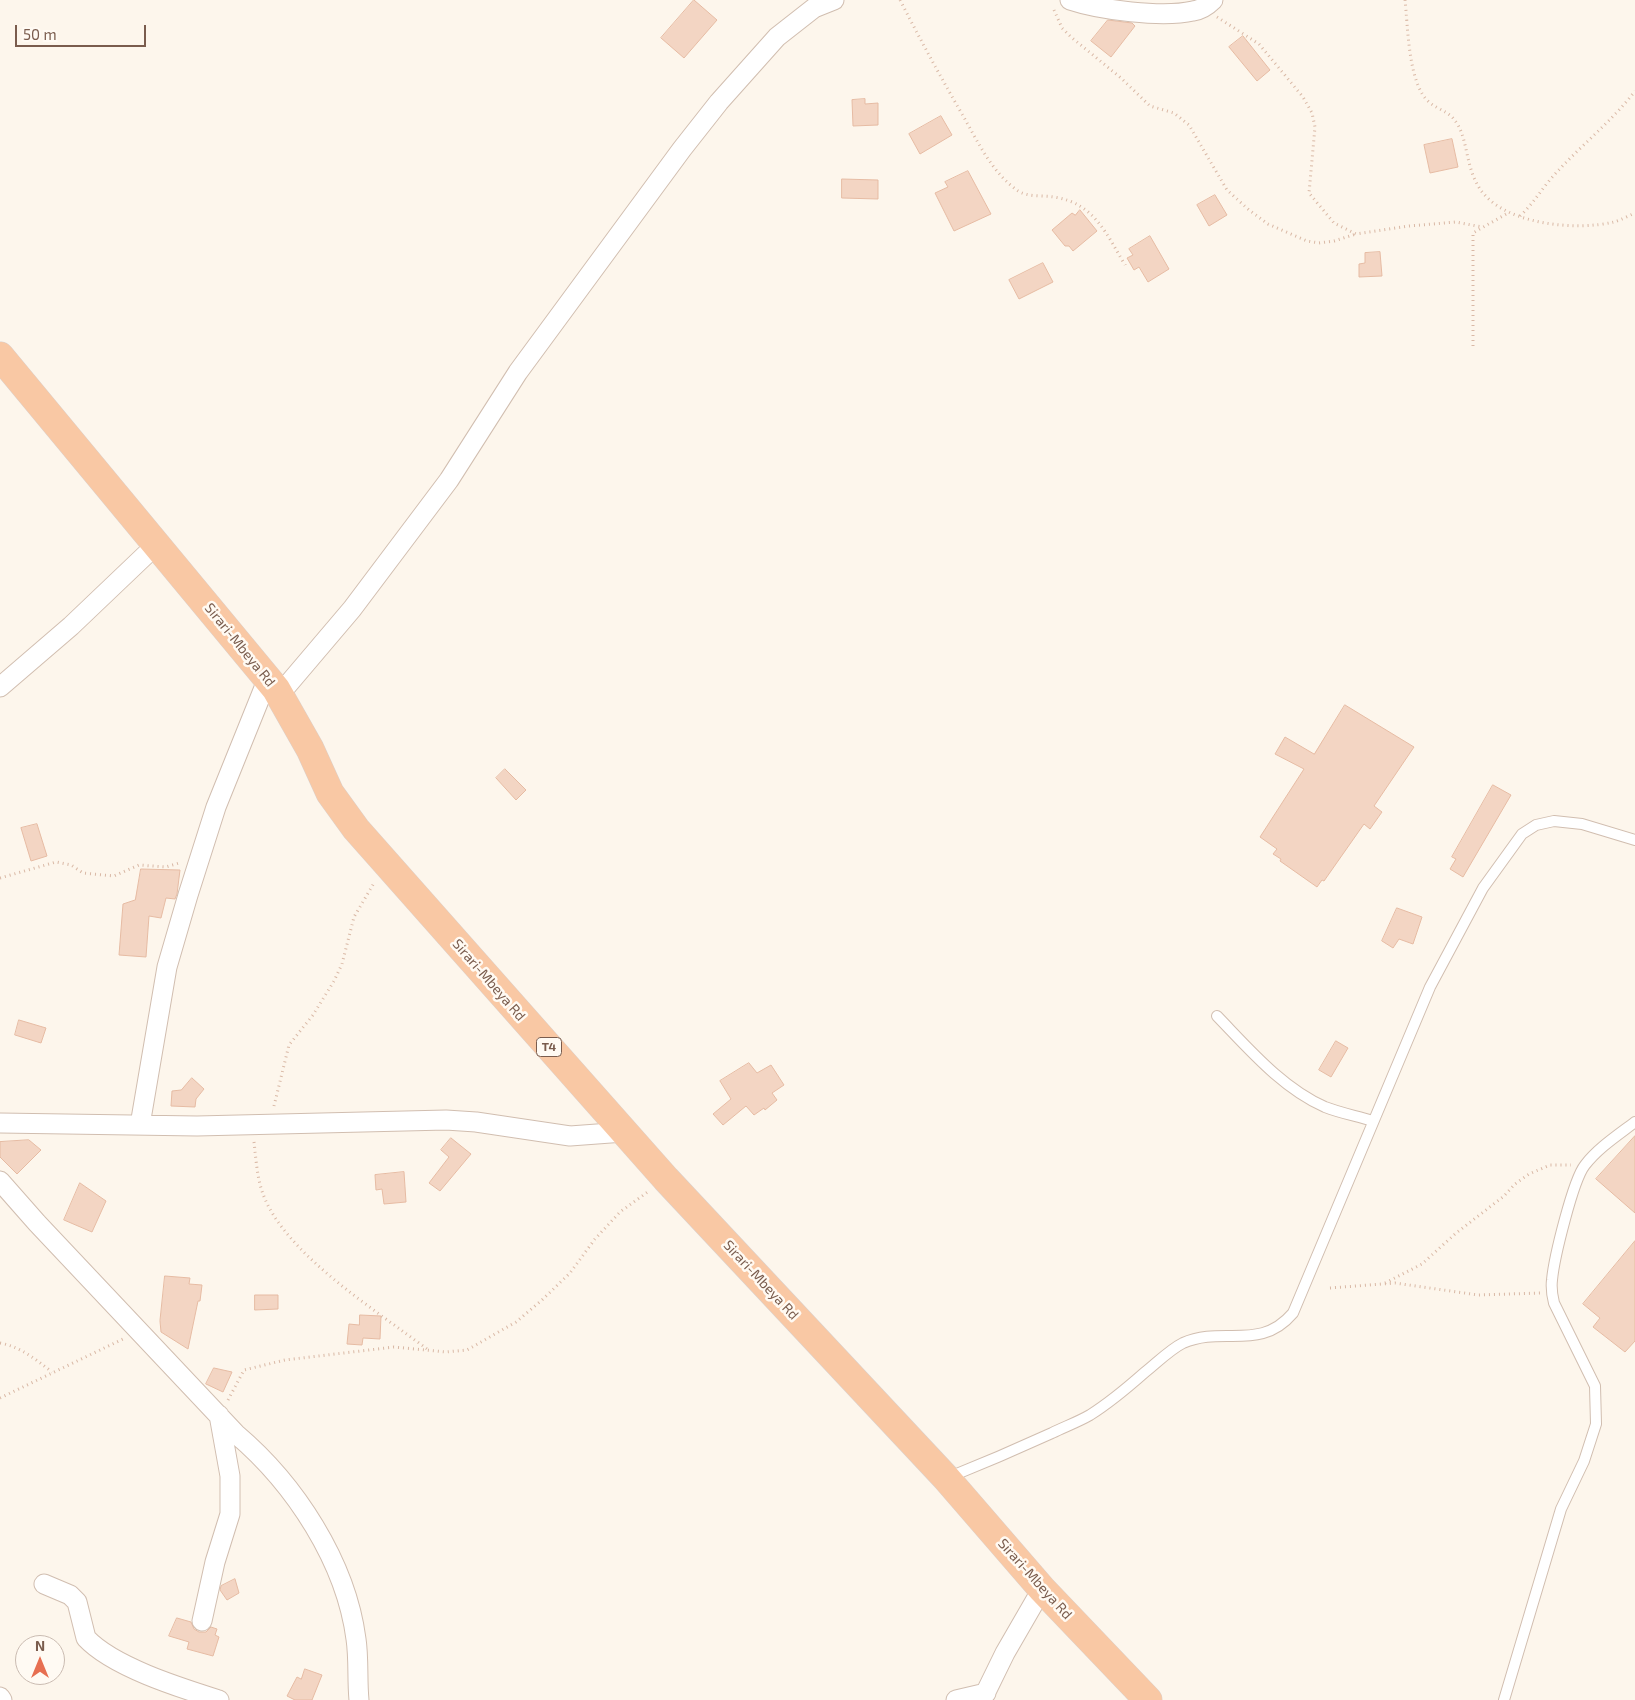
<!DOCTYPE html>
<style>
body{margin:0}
#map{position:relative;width:1635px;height:1700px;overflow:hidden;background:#fdf6ec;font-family:"Exo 2",sans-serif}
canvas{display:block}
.north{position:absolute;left:15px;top:1635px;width:50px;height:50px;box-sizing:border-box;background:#fffaf3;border:1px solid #cabbb1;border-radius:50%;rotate:0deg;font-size:14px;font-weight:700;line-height:20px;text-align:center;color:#7a5c4d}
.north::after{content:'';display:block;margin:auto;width:18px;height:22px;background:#e76f51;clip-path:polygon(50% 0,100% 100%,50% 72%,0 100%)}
.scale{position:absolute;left:15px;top:25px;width:131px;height:22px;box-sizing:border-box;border:2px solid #7a5c4d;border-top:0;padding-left:6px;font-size:15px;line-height:18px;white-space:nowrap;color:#7a5c4d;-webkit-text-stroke:4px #fffaf3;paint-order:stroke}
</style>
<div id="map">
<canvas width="1635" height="1700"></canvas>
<div class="north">N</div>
<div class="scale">50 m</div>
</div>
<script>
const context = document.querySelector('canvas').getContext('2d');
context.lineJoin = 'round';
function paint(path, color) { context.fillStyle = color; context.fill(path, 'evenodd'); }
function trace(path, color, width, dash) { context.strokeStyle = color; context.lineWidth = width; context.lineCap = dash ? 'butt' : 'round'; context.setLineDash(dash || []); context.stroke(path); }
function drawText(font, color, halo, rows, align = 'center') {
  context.font = font + ' "Exo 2",sans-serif'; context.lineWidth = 5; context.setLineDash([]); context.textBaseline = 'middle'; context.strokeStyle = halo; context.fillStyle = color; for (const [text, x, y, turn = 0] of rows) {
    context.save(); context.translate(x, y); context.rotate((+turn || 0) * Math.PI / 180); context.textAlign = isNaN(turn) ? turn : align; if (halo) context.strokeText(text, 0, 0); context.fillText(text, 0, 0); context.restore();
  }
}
const building = new Path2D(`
 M 694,0 L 717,20 L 684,58 L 661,38 Z
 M 1108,20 L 1132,23 L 1135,26 L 1111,57 L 1091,41 Z
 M 1243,36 L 1270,70 L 1257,81 L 1229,47 Z
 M 865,99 L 865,104 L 878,103 L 878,125 L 853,126 L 852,100 Z
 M 941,116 L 952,135 L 920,154 L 909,134 Z
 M 1452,139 L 1458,167 L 1430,173 L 1424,145 Z
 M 968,171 L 991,214 L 954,231 L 935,193 L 948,187 L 945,182 Z
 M 842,179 L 878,180 L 878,199 L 842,198 Z
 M 1215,195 L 1227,215 L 1209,226 L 1197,205 Z
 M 1080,210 L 1097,231 L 1073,251 L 1069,246 L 1065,246 L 1052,230 L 1072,213 L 1075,215 Z
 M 1150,236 L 1169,269 L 1148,282 L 1139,267 L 1134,270 L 1127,258 L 1133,255 L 1129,249 Z
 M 1380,252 L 1382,276 L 1359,277 L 1359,264 L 1365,263 L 1365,253 Z
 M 1043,263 L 1053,282 L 1019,299 L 1009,280 Z
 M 1345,705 L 1414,747 L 1374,806 L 1382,812 L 1370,829 L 1364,824 L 1324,881 L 1322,880 L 1317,887 L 1280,861 L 1281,859 L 1273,854 L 1277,849 L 1260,837 L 1304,769 L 1275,754 L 1285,737 L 1314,754 Z
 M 505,769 L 526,790 L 516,800 L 496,778 Z
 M 1493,785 L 1511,795 L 1463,877 L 1450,869 L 1456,859 L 1452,857 Z
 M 37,824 L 47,856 L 31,861 L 21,828 Z
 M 141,869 L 180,870 L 177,894 L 175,899 L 166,898 L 161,918 L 149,916 L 146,957 L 119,955 L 123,904 L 135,900 Z
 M 1397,908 L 1422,917 L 1413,944 L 1399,939 L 1393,948 L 1382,941 Z
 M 19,1020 L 46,1028 L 41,1043 L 15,1035 Z
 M 1336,1041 L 1348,1048 L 1331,1077 L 1319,1070 Z
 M 749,1063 L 757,1073 L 771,1065 L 784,1085 L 772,1093 L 777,1100 L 765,1110 L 764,1108 L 754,1115 L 746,1106 L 723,1125 L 713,1114 L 731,1099 L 720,1081 Z
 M 192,1078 L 204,1089 L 196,1099 L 195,1107 L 171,1106 L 172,1091 L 181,1090 Z
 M 1635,1136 L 1635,1213 L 1596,1179 Z
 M 451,1138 L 471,1154 L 440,1191 L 429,1183 L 449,1157 L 441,1150 Z
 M 29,1140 L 41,1150 L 17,1174 L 0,1157 L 0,1142 Z
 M 404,1172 L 406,1202 L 384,1204 L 382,1189 L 376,1190 L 375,1175 Z
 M 80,1183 L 106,1201 L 92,1232 L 64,1220 Z
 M 1635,1241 L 1635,1341 L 1625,1352 L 1593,1327 L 1600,1318 L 1583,1304 Z
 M 165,1276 L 190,1278 L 189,1284 L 202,1285 L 200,1301 L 198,1301 L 188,1349 L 161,1332 L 160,1321 Z
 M 255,1295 L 278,1295 L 278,1309 L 255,1310 Z
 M 360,1315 L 381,1316 L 380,1339 L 363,1338 L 362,1345 L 347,1344 L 349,1324 L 359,1325 Z
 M 214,1368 L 232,1372 L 223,1392 L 206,1384 Z
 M 235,1579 L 239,1593 L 227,1600 L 220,1590 L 221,1586 Z
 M 177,1618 L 191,1622 L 194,1629 L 199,1632 L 206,1632 L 211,1627 L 217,1629 L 215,1635 L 219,1637 L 213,1656 L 187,1649 L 189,1642 L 169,1636 Z
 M 305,1669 L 322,1675 L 312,1700 L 295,1700 L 287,1696 L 297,1677 L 301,1679 Z`);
const path = new Path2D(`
 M 900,0 C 920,39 940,76 962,114 C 977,140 990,169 1014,188 C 1025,198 1041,195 1054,197 C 1094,203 1106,233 1125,265
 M 1405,0 C 1408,26 1408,84 1429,102 C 1441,112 1449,110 1458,125 C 1468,143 1466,168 1480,189 C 1504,225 1576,231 1614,222 C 1621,220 1628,216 1635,213
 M 1054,10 L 1062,28 L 1071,37 L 1121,78 L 1150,106 L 1174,113 L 1189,125 L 1227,190 L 1249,210 L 1268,224 L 1307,241 L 1319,243 L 1334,241 L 1356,234
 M 1217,17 L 1259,44 L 1303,97 L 1312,113 L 1315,127 L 1309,193 L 1334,223 L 1356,234 L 1409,226 L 1456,222 L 1482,227
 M 1520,216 C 1532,205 1539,193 1549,181 C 1576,149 1610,124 1635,91
 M 1473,346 L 1473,233 L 1508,213
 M 0,878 L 56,862 L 71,865 L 83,873 L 114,876 L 139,865 L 166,867 L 179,863
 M 274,1106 L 289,1045 L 313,1015 L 334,981 L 342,964 L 354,917 L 374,883
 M 254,1142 C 256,1159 257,1178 263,1194 C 285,1254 377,1311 427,1349
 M 1385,1283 L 1422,1264 L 1455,1234 L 1504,1196 L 1515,1184 L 1529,1174 L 1550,1165 L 1571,1165
 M 1330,1288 L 1395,1283 L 1478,1295 L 1541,1293
 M 0,1343 C 21,1347 35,1359 52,1372
 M 0,1398 L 123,1339
 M 228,1400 L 244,1370 L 285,1360 L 394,1347 L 446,1352 L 467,1350 L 516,1322 L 542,1300 L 570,1273 L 595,1239 L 620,1212 L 649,1191`);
const service = new Path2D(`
 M 1217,1016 C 1249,1049 1282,1088 1325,1107 C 1340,1113 1357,1116 1373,1121
 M 947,1478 C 982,1464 1017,1449 1052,1433 C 1064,1427 1078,1422 1090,1415 C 1109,1403 1127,1388 1144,1373 C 1157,1363 1169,1350 1183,1343 C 1223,1325 1260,1352 1293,1313 L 1430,987 L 1483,888 L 1522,834 L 1536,825 L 1554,821 L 1582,824 L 1635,840
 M 1504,1700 L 1561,1509 L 1584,1461 L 1596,1424 L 1595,1386 L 1554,1303 C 1552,1295 1551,1288 1552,1280 C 1554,1258 1573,1180 1585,1165 C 1598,1148 1618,1135 1635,1122`);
const minor = new Path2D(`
 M 1070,0 C 1100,10 1162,18 1193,11 C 1200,10 1208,5 1213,0
 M 0,687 L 71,626 L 156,545
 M 279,695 L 352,609 L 449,480 L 518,372 L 682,149 L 719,102 L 777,37 L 814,8 L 834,0
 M 0,1123 L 197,1126 L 446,1120 L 476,1122 L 570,1136 L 624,1132
 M 140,1125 L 167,967 L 188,895 L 216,807 L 268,678
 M 0,1181 L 37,1223 L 236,1434 C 295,1484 346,1562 356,1639 C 359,1659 357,1680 359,1700
 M 44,1584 L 70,1595 L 77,1602 L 86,1638 C 113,1667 181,1688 219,1700
 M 202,1621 L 215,1562 L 230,1514 L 230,1476 L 219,1415
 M 0,1697 L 2,1700
 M 956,1700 L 986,1693
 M 982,1700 L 1005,1653 L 1042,1589`);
const trunk = new Path2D(`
 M 0,356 L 276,689 L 310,749 L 330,793 L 356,829 L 666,1179 L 946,1478 L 1042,1589 L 1148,1700`);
const shields = [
 [549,1047,25]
];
const shieldNames = [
 ["T4",549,1047]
];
const streetNames = [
 ["Sirari-Mbeya Rd",240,645,51],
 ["Sirari-Mbeya Rd",489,980,49],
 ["Sirari-Mbeya Rd",761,1280,47],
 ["Sirari-Mbeya Rd",1035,1579,48]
];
paint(building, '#f3d5c3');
trace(building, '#e6bba3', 1);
trace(service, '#d1beb0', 12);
trace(minor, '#d1beb0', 21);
trace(trunk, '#dad1cd', 29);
trace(path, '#d9b8a5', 3, [1, 4]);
trace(service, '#fff', 10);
trace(minor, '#fff', 19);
trace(trunk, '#f9c8a4', 28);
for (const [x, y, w] of shields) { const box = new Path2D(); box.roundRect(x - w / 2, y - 9.5, w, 19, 4); context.fillStyle = '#fffaf3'; context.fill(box); trace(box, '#7a5c4d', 1); }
drawText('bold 12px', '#7a5c4d', null, shieldNames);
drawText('14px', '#7a5c4d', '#fffaf3', streetNames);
</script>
